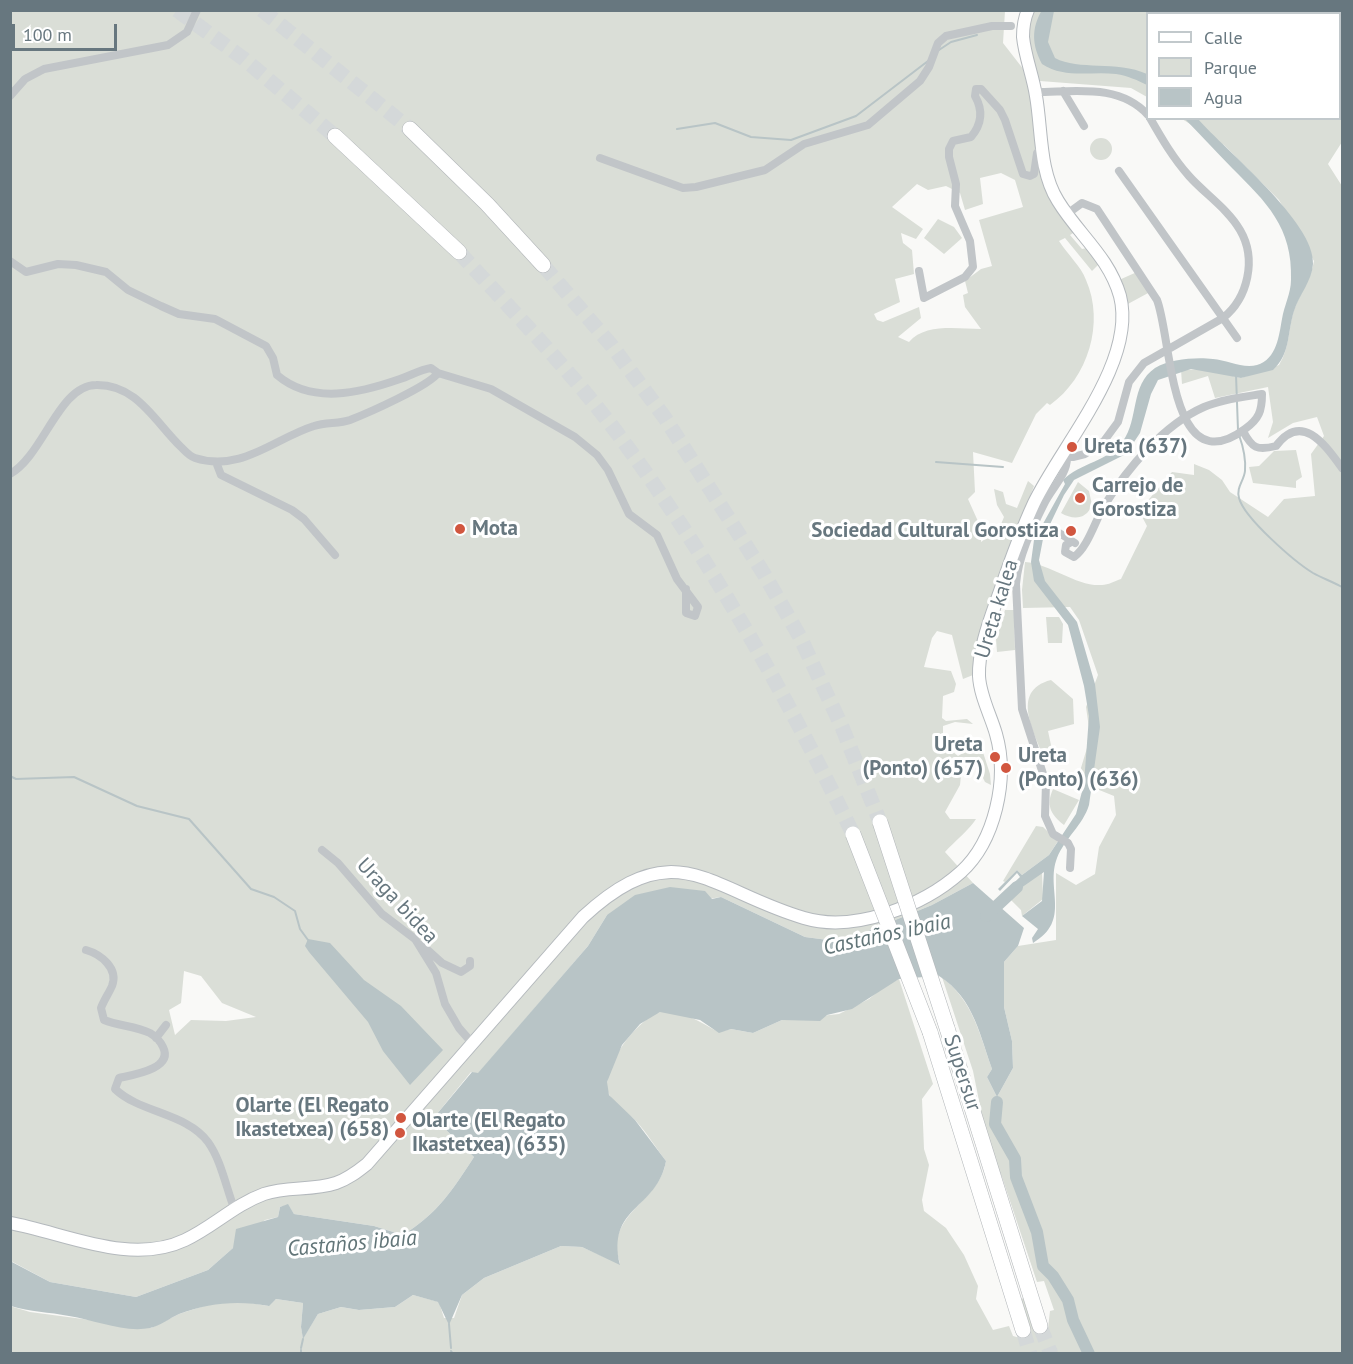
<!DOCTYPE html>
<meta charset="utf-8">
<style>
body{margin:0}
#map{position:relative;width:1353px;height:1364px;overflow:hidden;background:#f9f9f7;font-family:"PT Sans",sans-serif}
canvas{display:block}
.frame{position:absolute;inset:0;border:12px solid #67777f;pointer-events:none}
.legend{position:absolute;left:1146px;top:12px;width:195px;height:108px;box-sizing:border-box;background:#fff;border:2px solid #c2c9cc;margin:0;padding:8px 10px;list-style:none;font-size:18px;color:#67777f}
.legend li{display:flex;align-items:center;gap:12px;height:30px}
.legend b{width:30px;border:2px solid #c2c9cc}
.scale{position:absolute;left:12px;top:24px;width:105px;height:27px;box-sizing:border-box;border:3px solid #67777f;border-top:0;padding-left:8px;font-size:18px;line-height:21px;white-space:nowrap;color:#67777f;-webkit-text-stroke:4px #fff;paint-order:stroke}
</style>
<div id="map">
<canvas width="1353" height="1364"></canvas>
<div class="frame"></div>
<ul class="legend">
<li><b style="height:8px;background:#fff"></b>Calle</li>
<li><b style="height:16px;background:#daded7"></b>Parque</li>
<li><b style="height:16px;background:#b8c4c6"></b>Agua</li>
</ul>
<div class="scale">100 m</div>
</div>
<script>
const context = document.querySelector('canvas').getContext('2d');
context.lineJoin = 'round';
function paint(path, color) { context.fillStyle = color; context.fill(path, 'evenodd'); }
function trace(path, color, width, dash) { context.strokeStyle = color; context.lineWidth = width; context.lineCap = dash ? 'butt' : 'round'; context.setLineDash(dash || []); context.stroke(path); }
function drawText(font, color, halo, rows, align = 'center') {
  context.font = font + ' "PT Sans",sans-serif'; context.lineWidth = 6; context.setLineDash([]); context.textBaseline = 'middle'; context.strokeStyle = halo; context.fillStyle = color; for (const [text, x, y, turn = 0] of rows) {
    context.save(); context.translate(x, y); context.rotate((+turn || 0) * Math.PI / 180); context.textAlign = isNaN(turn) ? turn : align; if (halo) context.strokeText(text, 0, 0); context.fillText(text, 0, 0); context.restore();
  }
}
const green = new Path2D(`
 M 11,11 L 1005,11 L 1003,43 L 1024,70 L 1018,31 L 1021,11 L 1342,11 L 1342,142 L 1328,164 L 1342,186 L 1342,1353 L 11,1354 L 10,1306 L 30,1312 L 151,1328 L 179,1314 L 207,1305 L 240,1301 L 268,1306 L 276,1299 L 303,1303 L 301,1327 L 303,1338 L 318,1314 L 341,1307 L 359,1310 L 395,1307 L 413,1295 L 439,1302 L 444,1318 L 454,1318 L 462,1295 L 484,1278 L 561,1246 L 582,1247 L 620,1264 C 619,1259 616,1251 616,1246 C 619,1209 660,1198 666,1161 C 656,1148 647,1133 636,1121 C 628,1113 615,1106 610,1096 C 596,1072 637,1019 660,1012 C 678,1007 705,1025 719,1032 L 731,1029 L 753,1033 L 782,1020 L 839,1014 L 869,999 L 883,987 L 899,979 L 933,1084 L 922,1099 L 924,1149 L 929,1165 L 922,1200 L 924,1211 L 946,1228 L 964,1255 L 978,1286 L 976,1299 L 993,1330 L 1009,1326 L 1013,1336 L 1020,1338 L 1029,1331 L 1020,1299 L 1025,1298 L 1037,1330 L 1048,1328 L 1050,1311 L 1054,1310 L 1044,1281 L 1037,1282 L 1002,1177 L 989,1150 L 973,1071 L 942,977 C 974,1003 979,1033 992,1069 L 987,1077 L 997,1097 L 1013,1068 L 1012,1041 L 1004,1007 L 1004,962 L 1018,946 L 1056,940 L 1056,873 L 1076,885 L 1095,874 L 1099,847 L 1116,815 L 1114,796 L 1077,781 L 1087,748 L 1089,728 L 1086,707 L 1098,675 L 1079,620 L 1070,607 L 1023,608 L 1022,590 L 1025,562 C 1051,564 1077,587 1102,585 C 1108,585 1115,581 1121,579 L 1147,526 L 1139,511 L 1172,472 L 1194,475 L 1194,464 L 1209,470 L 1222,480 L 1230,492 L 1268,517 L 1284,499 L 1315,496 L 1311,454 L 1324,436 L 1317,417 L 1293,423 L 1268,438 L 1273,422 L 1268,387 L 1215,398 L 1208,376 L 1182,384 L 1181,370 L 1203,369 L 1241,378 L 1279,365 C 1290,347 1288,329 1294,310 C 1300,293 1311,279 1314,261 L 1279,200 L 1224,145 L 1182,119 L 1340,118 L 1340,14 L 1148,14 L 1147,97 L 1131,88 L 1040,81 C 1044,143 1044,176 1081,228 L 1070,235 L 1082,249 L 1087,248 L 1100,263 L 1092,271 L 1065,238 L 1059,241 C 1067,254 1081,266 1086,280 C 1105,323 1088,378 1050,405 L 1047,403 L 1036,414 L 1012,463 L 973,452 L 975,492 L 968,499 L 981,528 L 981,542 L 999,529 L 1004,517 L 997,505 L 994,489 L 1003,492 L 1006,504 L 1017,508 L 1028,481 L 1034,486 L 980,631 L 973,675 L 963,679 L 952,635 L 937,631 L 932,638 L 924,667 L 951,671 L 956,684 L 954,692 L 943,696 L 942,718 L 946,721 L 967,719 L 973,724 L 955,722 L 943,726 L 943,744 L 958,756 L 980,743 L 990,774 L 991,785 L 985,782 L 974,760 L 962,766 L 960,785 L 945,812 L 950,819 L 976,819 C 971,828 954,842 945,852 L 973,883 L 932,905 L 861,934 L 828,940 L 805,937 L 721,897 L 607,915 L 588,946 L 478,1074 L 471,1072 L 436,1115 L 443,1127 L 474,1157 C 451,1192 439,1212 403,1235 L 374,1226 L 294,1214 L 288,1205 L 280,1207 L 278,1217 L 265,1220 L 208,1270 L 136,1297 L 50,1282 L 11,1261 ZM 1001,173 L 1015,180 L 1023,207 L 979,220 L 992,266 L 981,269 L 965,281 L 968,293 L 963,295 L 965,307 L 981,329 C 958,329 925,323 909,342 L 898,337 L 921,318 L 919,307 L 883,322 L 877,320 L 874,314 L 900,302 L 895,279 L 914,274 L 912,250 L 903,243 L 901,233 L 916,239 L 923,229 L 892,207 L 917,184 L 928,190 L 946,186 L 960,193 L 965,210 L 983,204 L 980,178 ZM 184,971 L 201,976 L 222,1003 L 256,1017 L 226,1021 L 191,1020 L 175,1035 L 169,1010 L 181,1003 Z
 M1090 149a11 11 0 1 1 22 0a11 11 0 1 1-22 0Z
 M 938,219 L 954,227 L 962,238 L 944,254 L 924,238 Z
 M 1137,272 L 1150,292 L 1126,305 L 1119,280 Z
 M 1296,450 L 1302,477 L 1296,481 L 1296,488 L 1253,483 L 1249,467 L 1259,466 L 1274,451 Z
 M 1078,482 L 1089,491 L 1092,505 C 1086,520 1073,520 1061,513 Z
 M 1005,610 L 1014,610 L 1015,650 L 997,652 L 996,639 Z
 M 1046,617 L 1059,617 L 1063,624 L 1062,643 L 1048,643 Z
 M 1051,680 L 1073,699 L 1074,724 L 1048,731 L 1054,759 L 1045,761 C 1035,733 1009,691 1051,680 Z
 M 1053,789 L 1079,800 L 1064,825 C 1050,814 1046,805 1053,789 Z
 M 1036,826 L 1043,827 L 1058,841 L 1049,855 L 1022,875 L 1017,870 L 1005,882 L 1003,881 Z
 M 1042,871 L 1043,899 L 1022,916 L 1021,910 L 1008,897 Z`);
const water = new Path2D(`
 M 1042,10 L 1054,11 L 1048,42 L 1055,58 C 1079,71 1116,60 1147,74 L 1147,85 C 1137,80 1128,76 1116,74 C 1090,71 1065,79 1042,64 C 1032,45 1031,29 1042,10 Z
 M 1185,119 L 1198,119 C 1225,150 1316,223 1313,264 C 1312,281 1299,295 1294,311 C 1287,333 1291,353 1273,370 L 1241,378 L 1191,369 L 1158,380 L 1151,394 L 1140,433 L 1126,454 L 1074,480 L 1064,495 L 1043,539 L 1039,560 L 1045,581 L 1077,622 L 1095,684 L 1100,727 L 1089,805 C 1083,825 1065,838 1057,858 C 1045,889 1072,920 1033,943 L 1032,938 L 1038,929 L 1022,916 L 1042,901 L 1044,872 L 1008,897 L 1003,893 L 1020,877 L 1017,873 L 1000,891 L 998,889 L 1017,870 L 1022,875 L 1049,855 L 1076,814 L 1084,784 L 1089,716 L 1084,686 L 1068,625 L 1034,581 L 1031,562 L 1034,540 L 1065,484 L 1063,480 C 1080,463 1109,461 1123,441 C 1139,419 1130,385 1155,368 C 1170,359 1196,357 1213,359 C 1227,360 1243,369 1257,365 C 1277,359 1279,335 1282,319 C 1284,306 1291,293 1291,280 C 1293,227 1266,202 1232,168 C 1216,152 1201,135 1185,119 Z
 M 973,883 L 1024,928 L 1018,946 L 1004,962 L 1004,1007 L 1012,1041 L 1013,1068 L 997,1097 L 987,1077 L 992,1069 C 978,1029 972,993 932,972 L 924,977 L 899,979 L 852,1009 L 827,1015 L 820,1021 L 782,1020 L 753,1033 L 731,1029 L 719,1033 L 700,1020 L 660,1012 L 640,1024 L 622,1045 L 607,1082 L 609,1095 L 635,1120 L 666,1161 C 657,1210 606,1206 620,1265 L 582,1247 L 561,1246 L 484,1278 L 462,1295 L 449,1325 L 438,1302 L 413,1295 L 395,1307 L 359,1310 L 341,1307 L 318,1314 L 303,1339 L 301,1327 L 303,1303 L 276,1299 L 269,1306 C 237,1300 209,1303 179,1314 C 170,1318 160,1326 150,1328 C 124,1333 95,1320 69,1316 C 49,1312 30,1312 11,1306 L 10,1261 L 50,1282 L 136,1297 L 208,1270 L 233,1248 L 236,1229 L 278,1217 L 280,1207 L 288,1204 L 294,1214 L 374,1226 L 403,1235 C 439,1212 451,1192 474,1157 L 443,1127 L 436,1115 L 472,1072 L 478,1073 L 588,946 L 607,915 L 635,895 L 670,887 L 705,891 L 712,899 L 721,897 L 805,937 L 828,940 L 861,934 L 932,905 Z
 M 308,939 L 330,943 L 364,980 L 401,1006 L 443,1050 L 410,1085 L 383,1051 L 368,1022 L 309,952 L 305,946 Z`);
const stream = new Path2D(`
 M 939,50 L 951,42 L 977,35
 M 677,129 L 715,123 L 751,137 L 791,140 L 856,116 L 928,61
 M 1236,375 L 1238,430
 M 1239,435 C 1243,446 1246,459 1245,471 C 1244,481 1236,487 1239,498 C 1244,518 1295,562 1313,573 C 1322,578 1333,582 1342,587
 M 936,462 L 1003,467
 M 10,776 L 16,779 L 74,777 L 137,806 L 189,819 L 251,889 L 274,897 L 295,911 L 300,929 L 308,940
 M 449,1324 L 451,1348
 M 301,1348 L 303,1339
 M 301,1350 L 301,1354
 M 451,1351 L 453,1354`);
const river = new Path2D(`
 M 986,916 L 1017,887
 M 997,1102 L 995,1124 L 1015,1159 L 1016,1177 L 1037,1232 L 1043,1266 L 1053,1276 L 1068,1300 L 1073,1320 L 1089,1354`);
const highwayTunnel = new Path2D(`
 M 177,10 L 244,59 L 335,136
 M 262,10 L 410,129
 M 459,252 C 516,315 576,376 626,445 C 715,567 788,698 853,834
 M 543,265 L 612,346 L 665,418 L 764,574 L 800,637 L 842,727 L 880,822
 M 1040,1326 L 1051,1354
 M 1023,1330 L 1030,1354`);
const street = new Path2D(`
 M 1063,91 L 1084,126
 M 1036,92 C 1074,92 1119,83 1148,115
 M 10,96 L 25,79 L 44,69 L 168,45 L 187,32 L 197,10
 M 600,158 L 683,188 L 696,187 L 765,170 L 804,144 L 868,125 L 920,81 L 929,67 L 938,43 L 946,36 L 992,26 L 1011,26
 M 1119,171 L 1237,338
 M 1067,214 L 1082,203 L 1097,209 L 1157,300 C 1172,338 1169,485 1245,429 C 1259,419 1262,411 1262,394 C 1243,397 1223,399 1204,407 C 1163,425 1127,469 1104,506 C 1095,521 1088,547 1074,557 L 1065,552 L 1066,545 L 1071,542
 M 10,261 L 26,272 L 58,264 L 76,265 L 106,272 L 128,290 L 161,306 L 179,314 L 215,319 L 266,346 L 273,358 L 277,375 C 312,405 360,393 400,379 C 412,375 419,370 431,368 L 438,373 C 429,386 368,413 350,420 C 339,424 326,422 314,426 C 275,438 241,473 195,458 C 189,456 185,451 181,447 C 155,422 137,384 96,385 C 59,385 43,456 10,474
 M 919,271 L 924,298 L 965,277 L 973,267 L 970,241 L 955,206 L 956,184 L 949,157 L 949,149 L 953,141 L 971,137 C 982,124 983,110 975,96 L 976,89 L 981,89 L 1000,110 L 1005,120 L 1023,174 L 1030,176 L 1034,174 L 1037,153 L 1042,147
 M 438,373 L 491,389 L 575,437 L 597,455 L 608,470 L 629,514 L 657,535 L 677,579 L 698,607 L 695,616 L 686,613 L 686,589
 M 1243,431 C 1252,448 1257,451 1276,446 C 1302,411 1325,445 1342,468
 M 1062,456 L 1073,457 L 1085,454 L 1104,441 L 1118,422 L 1129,382 L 1144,363 L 1223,318 C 1248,298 1257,259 1240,230 C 1228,209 1205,194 1189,176 C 1173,158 1162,139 1150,118
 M 1067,458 C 1067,475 1051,489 1044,504 C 1032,528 1018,557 1016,584 L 1022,709 L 1046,783 L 1045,816 L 1053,834 L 1068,843 L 1071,849 L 1070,868
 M 216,462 L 221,475 L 292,510 L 304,519 L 335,555
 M 1053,529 L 1075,543
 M 322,850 L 338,863 L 382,914 L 415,939 L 436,973 L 445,1004 L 459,1028 L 473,1044
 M 422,945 L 442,963 L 461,972 L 470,966 L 470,961
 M 86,950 C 100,954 119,968 112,986 C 109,993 104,1000 101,1008 L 104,1020 C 119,1026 136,1026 150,1033 C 155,1036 161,1042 163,1047 C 174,1069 132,1075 119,1078 L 115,1089 C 140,1113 187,1113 208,1142 C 221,1160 226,1187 234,1208
 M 156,1038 L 166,1025`);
const secondary = new Path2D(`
 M 10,1223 C 65,1233 130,1266 185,1240 C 213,1227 234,1205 264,1194 C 287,1186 312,1191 336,1183 C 348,1179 357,1172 367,1164 L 583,917 C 676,831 709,890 804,918 C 854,933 923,906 961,872 C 995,841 1009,779 996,734 C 991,716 980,696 979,676 C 978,649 991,617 1000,591 C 1010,562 1021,531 1034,503 C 1062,445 1137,362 1120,296 C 1109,257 1078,234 1058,201 C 1039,171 1042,130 1036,96 C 1033,76 1025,57 1023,37 C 1023,27 1024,19 1028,10`);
const highway = new Path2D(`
 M 410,129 L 487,204 L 543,265
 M 335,136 L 459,252
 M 947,1028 L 1040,1326
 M 930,1032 L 1023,1330`);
const highwayBridge = new Path2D(`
 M 880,822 L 947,1028
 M 853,834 L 930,1032`);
const markers = [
 [1072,447,6,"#d1563f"],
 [1080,498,6,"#d1563f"],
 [460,529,6,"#d1563f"],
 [1071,531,6,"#d1563f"],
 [995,757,6,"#d1563f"],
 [1006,768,6,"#d1563f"],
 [401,1118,6,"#d1563f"],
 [400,1133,6,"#d1563f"]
];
const poiNames = [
 ["Ureta (637)",1084,447],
 ["Carrejo de",1092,486],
 ["Gorostiza",1092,510],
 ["Mota",472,529],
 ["Sociedad Cultural Gorostiza",1059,531,"right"],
 ["Ureta",983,745,"right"],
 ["(Ponto) (657)",983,769,"right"],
 ["Ureta",1018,756],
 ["(Ponto) (636)",1018,780],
 ["Olarte (El Regato",389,1106,"right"],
 ["Ikastetxea) (658)",389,1130,"right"],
 ["Olarte (El Regato",412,1121],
 ["Ikastetxea) (635)",412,1145]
];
const streetNames = [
 ["Ureta kalea",997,609,-73],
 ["Uraga bidea",397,901,47],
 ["Supersur",962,1073,72]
];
const waterNames = [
 ["Castaños ibaia",887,935,-12],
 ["Castaños ibaia",352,1244,-5]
];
paint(green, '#daded7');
paint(water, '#b8c4c6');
trace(stream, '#b8c4c6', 2);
trace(river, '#b8c4c6', 12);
trace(highwayTunnel, '#d4d8d9', 15, [15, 8]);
trace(secondary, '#b4b9bd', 14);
trace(highway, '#b3b7ba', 16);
trace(street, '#c1c5c8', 8);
trace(secondary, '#fff', 12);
trace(highway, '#fff', 15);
trace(highwayBridge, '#b3b7ba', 16, []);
trace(highwayBridge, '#fff', 15);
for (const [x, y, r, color] of markers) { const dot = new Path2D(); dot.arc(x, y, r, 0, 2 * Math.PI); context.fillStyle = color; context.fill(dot); trace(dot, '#fff', 2); }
drawText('bold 21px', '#67777f', '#fff', poiNames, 'left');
drawText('21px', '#67777f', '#fff', streetNames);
drawText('italic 22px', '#627578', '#fff', waterNames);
</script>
